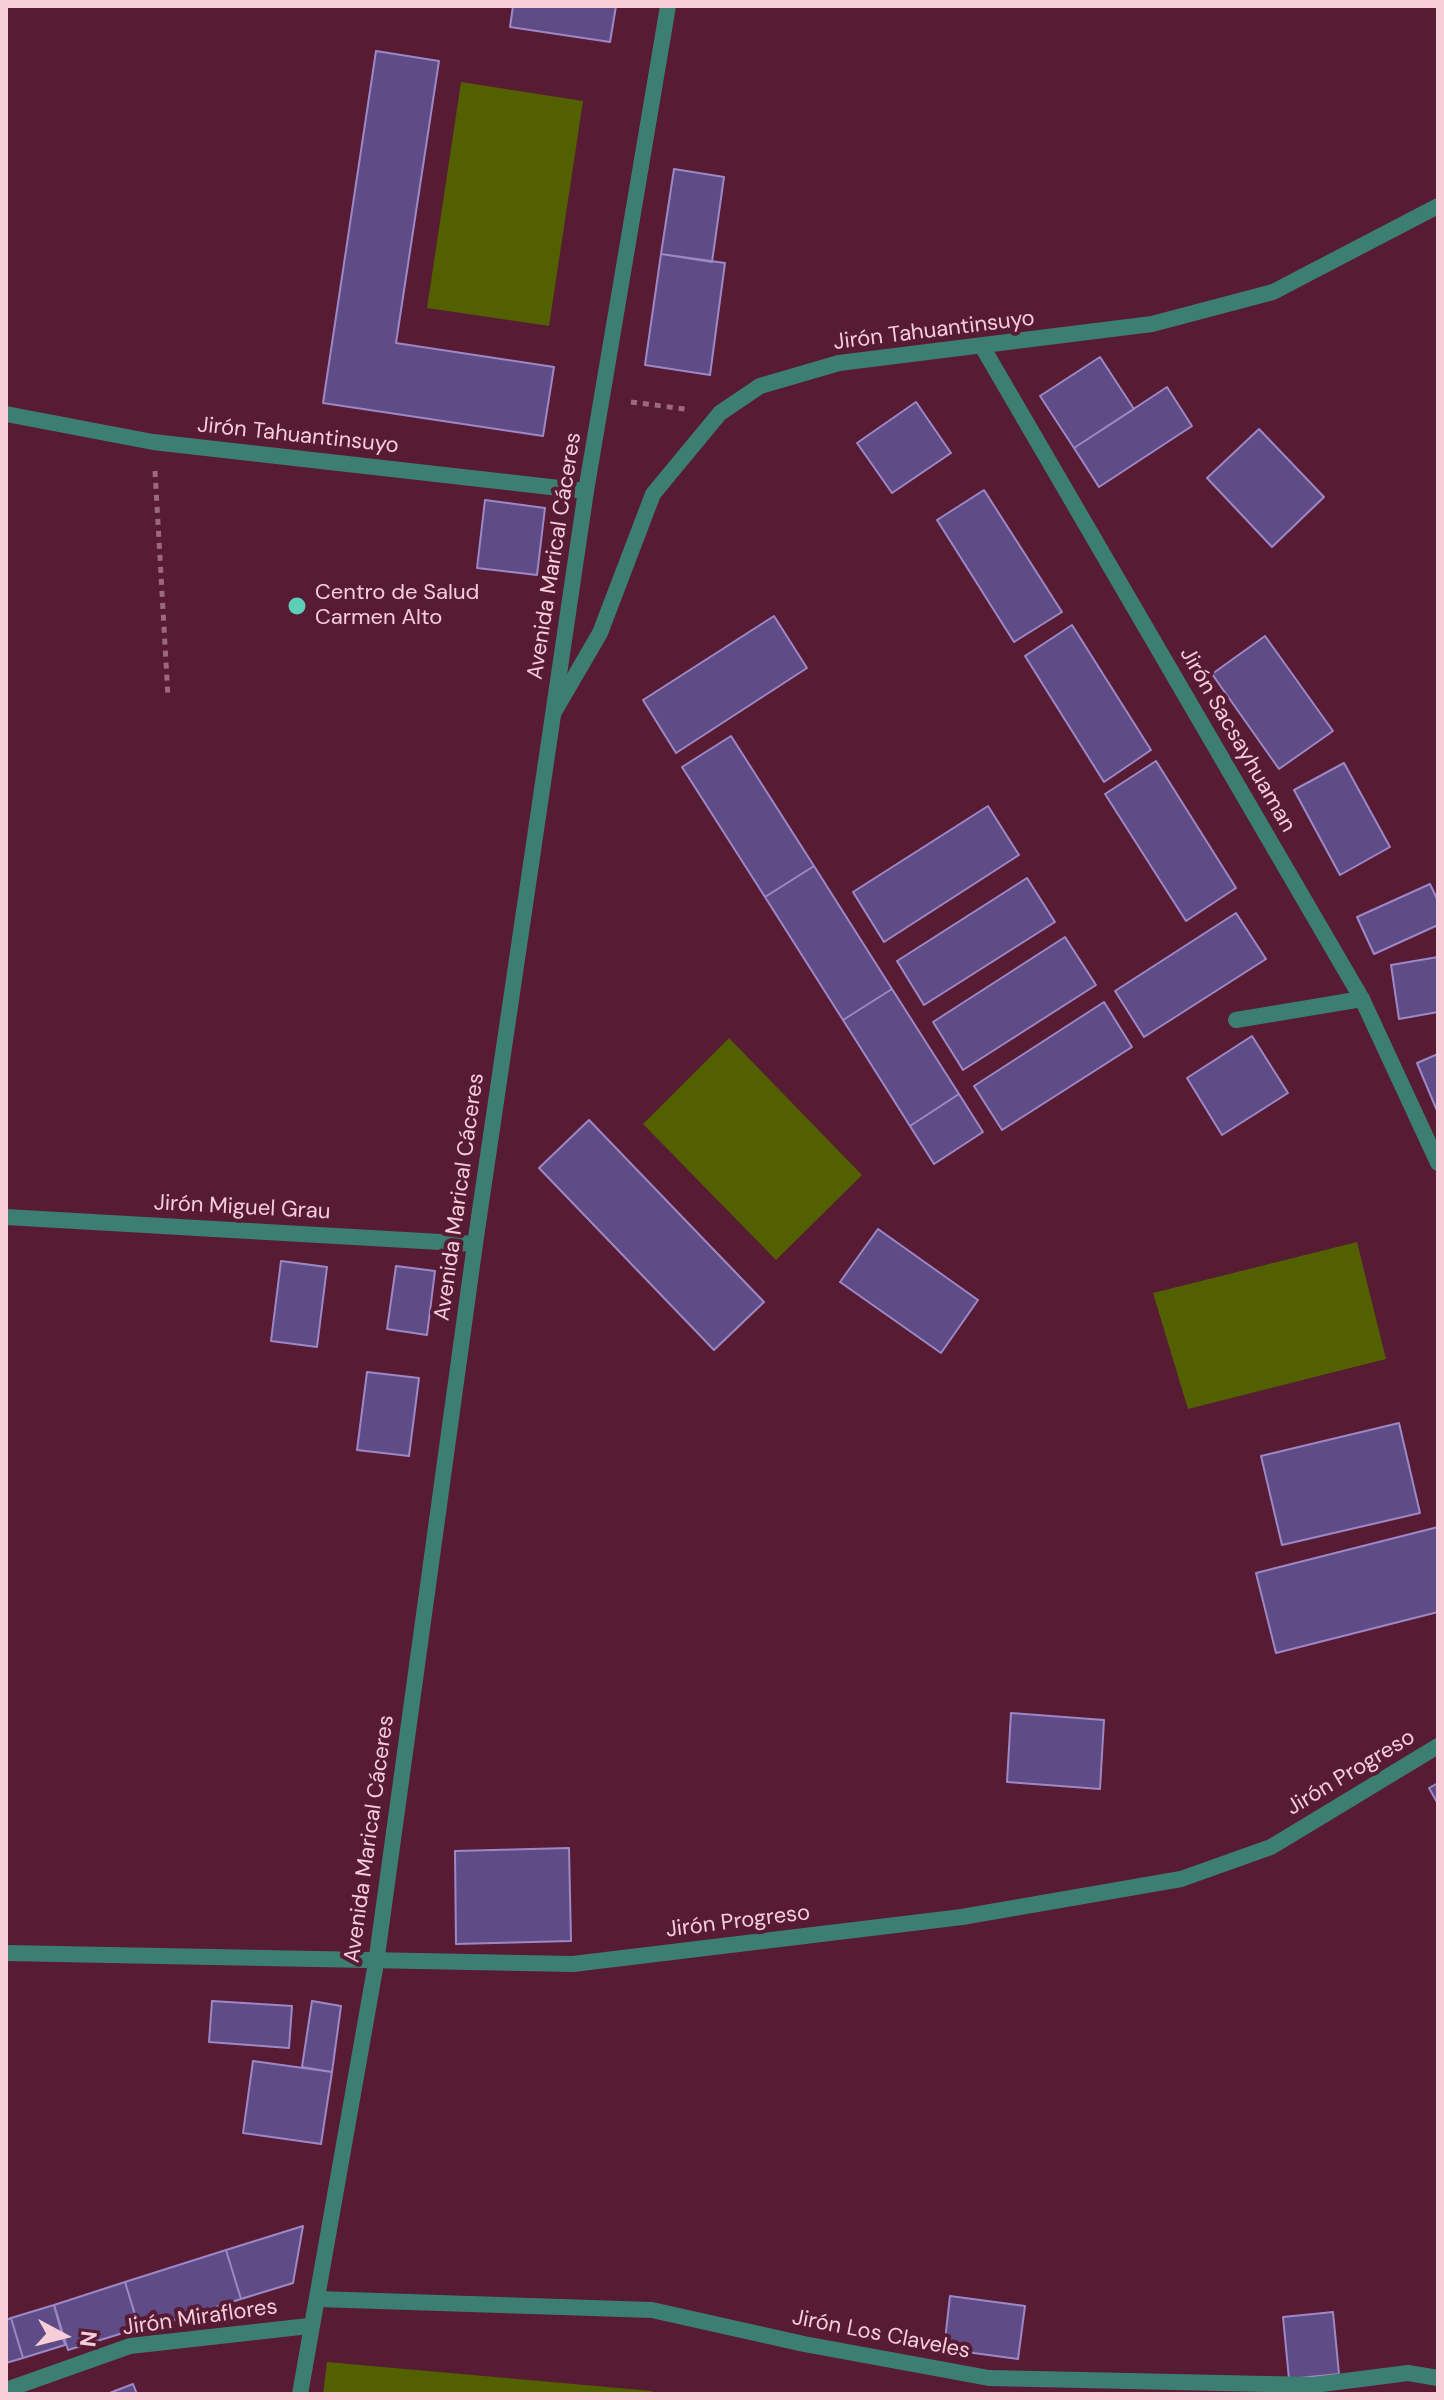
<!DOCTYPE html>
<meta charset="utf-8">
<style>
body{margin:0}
#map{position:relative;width:1444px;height:2400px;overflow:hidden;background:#581b34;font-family:"DM Sans",sans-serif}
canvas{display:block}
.frame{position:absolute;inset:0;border:8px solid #f6ceda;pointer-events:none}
.north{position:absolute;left:24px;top:2296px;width:80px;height:80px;-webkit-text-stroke:6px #581b34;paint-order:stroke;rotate:97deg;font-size:22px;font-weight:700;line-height:32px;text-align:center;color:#f6ceda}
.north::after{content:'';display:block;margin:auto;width:28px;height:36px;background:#f6ceda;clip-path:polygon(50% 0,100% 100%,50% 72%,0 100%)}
</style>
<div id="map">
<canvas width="1444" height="2400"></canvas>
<div class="frame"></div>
<div class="north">N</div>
</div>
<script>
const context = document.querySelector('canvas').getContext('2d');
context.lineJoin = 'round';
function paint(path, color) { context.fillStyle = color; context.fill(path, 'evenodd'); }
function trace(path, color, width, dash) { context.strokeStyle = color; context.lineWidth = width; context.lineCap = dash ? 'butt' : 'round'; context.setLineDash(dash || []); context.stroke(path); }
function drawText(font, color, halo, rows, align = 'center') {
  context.font = font + ' "DM Sans",sans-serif'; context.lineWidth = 8; context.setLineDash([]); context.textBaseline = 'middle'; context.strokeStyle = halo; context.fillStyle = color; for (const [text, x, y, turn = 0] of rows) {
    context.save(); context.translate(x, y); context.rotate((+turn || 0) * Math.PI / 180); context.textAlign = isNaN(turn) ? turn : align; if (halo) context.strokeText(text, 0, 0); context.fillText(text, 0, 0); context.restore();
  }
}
const green = new Path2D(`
 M 461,82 L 583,101 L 549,326 L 427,308 Z
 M 729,1038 L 862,1175 L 776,1260 L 643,1124 Z
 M 1357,1242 L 1386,1359 L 1188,1409 L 1153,1293 Z
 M 327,2362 L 652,2391 L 652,2394 L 323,2394 Z`);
const building = new Path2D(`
 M 513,6 L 616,6 L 610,42 L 510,27 Z
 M 376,51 L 439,61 L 396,343 L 554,367 L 543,436 L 323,403 Z
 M 674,169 L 724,177 L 712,262 L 661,254 Z
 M 661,254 L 725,263 L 710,375 L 645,365 Z
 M 1100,357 L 1134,409 L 1074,448 L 1040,396 Z
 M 1167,387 L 1192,426 L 1099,487 L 1074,448 Z
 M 916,402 L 951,453 L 892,493 L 857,443 Z
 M 1259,429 L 1324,497 L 1272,547 L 1207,478 Z
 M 984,490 L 1062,612 L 1014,642 L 937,520 Z
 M 485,500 L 545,508 L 537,575 L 477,568 Z
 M 774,616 L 807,668 L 676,753 L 643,700 Z
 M 1072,625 L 1151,750 L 1104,782 L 1025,656 Z
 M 1265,636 L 1333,731 L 1279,769 L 1212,674 Z
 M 731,736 L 814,866 L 765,897 L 682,767 Z
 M 1156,761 L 1236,888 L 1186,921 L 1105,794 Z
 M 1344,763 L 1390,847 L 1340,875 L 1294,790 Z
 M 988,806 L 1019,855 L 884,942 L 853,892 Z
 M 814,866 L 892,989 L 843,1020 L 765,897 Z
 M 1027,878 L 1055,922 L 924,1005 L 897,961 Z
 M 1430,884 L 1438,901 L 1438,925 L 1374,954 L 1357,917 Z
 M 1236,913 L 1266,959 L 1144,1037 L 1115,991 Z
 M 1065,937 L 1096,985 L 963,1070 L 933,1022 Z
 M 1438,957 L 1438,1012 L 1399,1019 L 1391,965 Z
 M 892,989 L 959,1094 L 910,1126 L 843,1020 Z
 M 1104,1002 L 1132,1047 L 1002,1130 L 974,1086 Z
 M 1252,1036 L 1288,1093 L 1222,1135 L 1187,1078 Z
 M 1438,1054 L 1438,1113 L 1417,1063 Z
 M 959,1094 L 983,1132 L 934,1164 L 910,1126 Z
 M 589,1120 L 764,1302 L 714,1350 L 539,1168 Z
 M 878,1229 L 978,1300 L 941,1353 L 840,1282 Z
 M 281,1261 L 327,1267 L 317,1347 L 271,1341 Z
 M 396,1266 L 435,1271 L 427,1335 L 387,1329 Z
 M 367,1372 L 419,1378 L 409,1456 L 357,1450 Z
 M 1399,1423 L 1420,1513 L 1282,1545 L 1261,1456 Z
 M 1438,1527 L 1438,1612 L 1276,1653 L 1256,1573 Z
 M 1011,1713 L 1104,1720 L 1100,1789 L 1007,1782 Z
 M 1438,1783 L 1438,1804 L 1429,1788 Z
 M 569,1848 L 571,1941 L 456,1944 L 455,1851 Z
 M 212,2001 L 292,2006 L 289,2048 L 209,2042 Z
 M 312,2001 L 341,2006 L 332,2072 L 302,2067 Z
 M 253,2061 L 332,2072 L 321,2144 L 243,2133 Z
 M 303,2226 L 293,2283 L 241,2299 L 226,2250 Z
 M 226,2250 L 241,2299 L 140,2331 L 125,2282 Z
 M 125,2282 L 139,2328 L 68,2350 L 54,2305 Z
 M 950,2296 L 1025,2306 L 1018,2359 L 944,2349 Z
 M 54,2305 L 65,2345 L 23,2358 L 11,2318 Z
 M 1333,2312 L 1339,2374 L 1289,2379 L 1283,2317 Z
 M 11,2318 L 23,2358 L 6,2363 L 6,2320 Z
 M 133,2384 L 137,2394 L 107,2394 Z`);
const path = new Path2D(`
 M 631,402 L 685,409
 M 155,471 L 168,697`);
const service = new Path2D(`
 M 1236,1020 L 1362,999`);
const minor = new Path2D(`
 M 983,348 L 1362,999 L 1438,1163
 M 6,414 L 153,442 L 586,491
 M 554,712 L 600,633 L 653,494 L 720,413 L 760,386 L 839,363 L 1152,324 L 1273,292 L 1438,206
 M 6,1217 L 475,1244
 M 6,1953 L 573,1964 L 962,1917 L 1181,1879 L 1271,1847 L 1438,1746
 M 318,2299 L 652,2310 L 804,2344 L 989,2378 L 1314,2385 L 1408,2373 L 1438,2378
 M 6,2390 L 130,2346 L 309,2326`);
const tertiary = new Path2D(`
 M 300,2394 L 376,1963 L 475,1244 L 586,491 L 668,6`);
const markers = [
 [297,606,10,"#5dceb8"]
];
const streetNames = [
 ["Jirón Tahuantinsuyo",934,331,-7],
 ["Jirón Tahuantinsuyo",298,436,6],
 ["Avenida Marical Cáceres",555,556,-81],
 ["Jirón Sacsayhuaman",1237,740,60],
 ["Avenida Marical Cáceres",460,1197,-82],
 ["Jirón Miguel Grau",242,1208,3],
 ["Jirón Progreso",1351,1773,-31],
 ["Avenida Marical Cáceres",370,1839,-82],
 ["Jirón Progreso",738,1922,-7],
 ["Jirón Miraflores",200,2318,-8],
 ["Jirón Los Claveles",881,2335,11]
];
const poiNames = [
 ["Centro de Salud",315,593],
 ["Carmen Alto",315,618]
];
paint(green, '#526000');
paint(building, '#5f4b85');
trace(building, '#9d88c7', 2);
trace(path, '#9c687b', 5, [6, 6]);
trace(service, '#3c7f72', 16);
trace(minor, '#3c7f72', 16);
trace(tertiary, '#3c7f72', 16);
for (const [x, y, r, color] of markers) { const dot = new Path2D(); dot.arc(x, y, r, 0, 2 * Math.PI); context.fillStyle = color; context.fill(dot); trace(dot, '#581b34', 3); }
drawText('22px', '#f6ceda', '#581b34', streetNames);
drawText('22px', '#f6ceda', '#581b34', poiNames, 'left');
</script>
